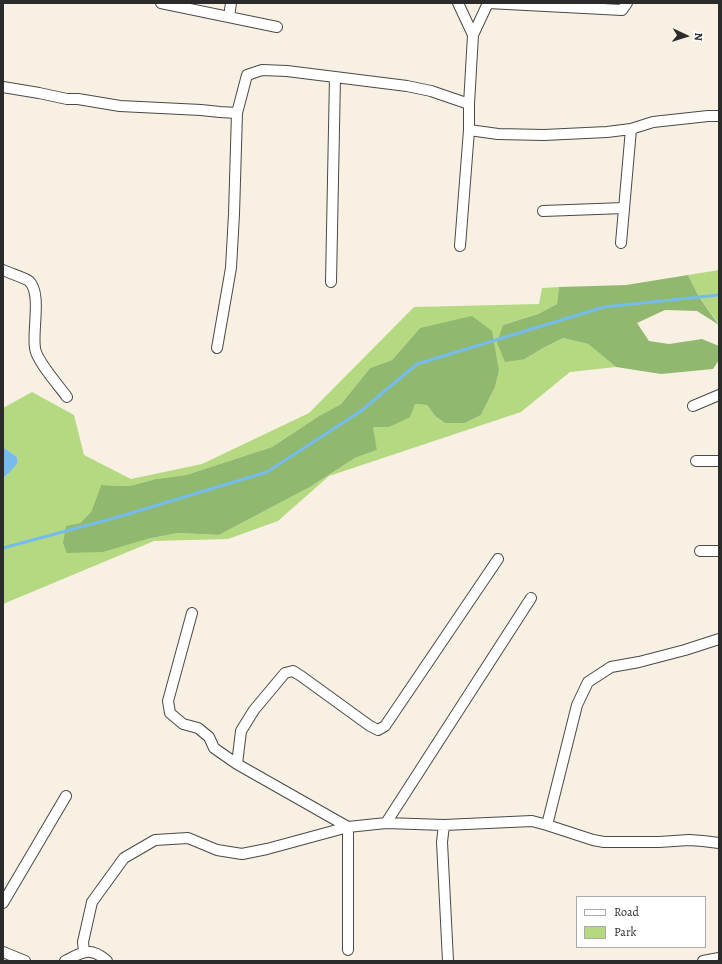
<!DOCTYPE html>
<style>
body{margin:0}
#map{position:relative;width:722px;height:964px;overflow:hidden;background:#f8f1e3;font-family:Alegreya,serif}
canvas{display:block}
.frame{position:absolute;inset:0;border:4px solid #2b2b2b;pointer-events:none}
.legend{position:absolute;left:576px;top:896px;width:130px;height:52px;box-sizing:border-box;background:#fff;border:1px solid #aaa;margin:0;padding:5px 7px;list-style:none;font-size:12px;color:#2b2b2b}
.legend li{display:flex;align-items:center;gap:8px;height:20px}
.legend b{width:20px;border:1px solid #aaa}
.north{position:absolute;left:666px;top:16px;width:40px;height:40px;-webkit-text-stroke:3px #fff;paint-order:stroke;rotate:94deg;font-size:11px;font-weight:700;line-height:16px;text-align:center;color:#2b2b2b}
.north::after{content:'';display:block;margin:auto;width:14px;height:18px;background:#2b2b2b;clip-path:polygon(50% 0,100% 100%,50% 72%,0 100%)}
</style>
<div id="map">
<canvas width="722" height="964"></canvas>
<div class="frame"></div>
<ul class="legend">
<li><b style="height:5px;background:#fff"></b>Road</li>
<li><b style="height:11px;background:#b5d981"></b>Park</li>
</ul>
<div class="north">N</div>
</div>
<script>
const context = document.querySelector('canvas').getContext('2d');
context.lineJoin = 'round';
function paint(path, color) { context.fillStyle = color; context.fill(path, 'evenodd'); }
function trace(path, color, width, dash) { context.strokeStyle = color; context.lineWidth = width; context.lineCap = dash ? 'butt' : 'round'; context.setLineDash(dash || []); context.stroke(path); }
const green = new Path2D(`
 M 719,270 L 719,324 L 699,297 L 688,275 Z
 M 559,287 L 557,304 L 538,314 L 503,325 L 525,359 L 543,348 L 563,338 L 588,344 L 616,367 L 570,372 L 521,412 L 329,476 L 278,521 L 228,539 L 154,541 L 3,604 L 3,478 L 8,474 L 17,457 L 3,447 L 3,408 L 32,392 L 74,415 L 84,455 L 131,479 L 202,464 L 309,413 L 414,307 L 539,304 L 542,288 ZM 420,328 L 499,371 L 495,387 L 481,415 L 465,423 L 445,423 L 435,416 L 427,405 L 415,404 L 389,427 L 372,427 L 377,450 L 355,458 L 310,487 L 219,535 L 178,533 L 147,539 L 66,527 L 80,523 L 91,512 L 101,485 L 129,486 L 156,479 L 186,475 L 272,447 L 319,416 L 341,404 L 370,368 L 392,360 Z`);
const forest = new Path2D(`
 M 688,275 L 699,297 L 719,325 L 697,311 L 665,310 L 637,323 L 649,341 L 669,344 L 702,339 L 719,346 L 719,360 L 713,369 L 661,374 L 616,367 L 588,344 L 563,338 L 543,348 L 525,359 L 505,362 L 497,343 L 503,325 L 538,314 L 557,304 L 559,287 L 626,285 Z
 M 472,316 L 492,331 L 499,371 L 495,387 L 481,415 L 465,423 L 445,423 L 435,416 L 427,405 L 415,404 L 410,417 L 389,427 L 373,427 L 377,450 L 355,458 L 310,487 L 219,535 L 178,533 L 147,539 L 103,552 L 67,553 L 63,543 L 66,526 L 80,523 L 91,512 L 101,485 L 129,486 L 156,479 L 186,475 L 272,447 L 319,416 L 341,404 L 370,368 L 392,360 L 420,328 Z`);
const water = new Path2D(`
 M 3,447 L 17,457 L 17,464 L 8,474 L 3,478 Z`);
const stream = new Path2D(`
 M 3,548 L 118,517 L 267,472 L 361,411 L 417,364 L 604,307 L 719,295`);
const minor = new Path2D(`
 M 161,3 L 277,27
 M 458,3 L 473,35 L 469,104
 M 488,3 L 622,10 L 627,3
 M 229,17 L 231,3
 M 473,35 L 488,3
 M 3,87 L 39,93 L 67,99 L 78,99 L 120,106 L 201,110 L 220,112 L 237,113
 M 543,211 L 624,208
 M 621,243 L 631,129
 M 460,246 L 469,130
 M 3,270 C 9,273 25,278 29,281 C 42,293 32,331 35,348 C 36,360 59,386 67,397
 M 331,282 L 335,77
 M 217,348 L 231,268 L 234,214 L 237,113 L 247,75 L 262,70 L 287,71 L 407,86 L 431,91 L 469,104 L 469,130 L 498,134 L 544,135 L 607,132 L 631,129 L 653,122 L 708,116 L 719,116
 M 693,406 L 719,395
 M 696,461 L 719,461
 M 700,551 L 719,551
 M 192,613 L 168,701 L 170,713 L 183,724 L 198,728 L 209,737 L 214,748 L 237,764 L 348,827 L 348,950
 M 237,764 L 241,731 L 254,710 L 285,673 L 293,671 L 301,676 L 370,726 L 378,730 L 385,726 L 498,559
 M 386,823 L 531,598
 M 547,825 L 577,705 L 588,682 L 611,667 L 639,662 L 685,650 L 719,639
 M 3,903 L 66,796
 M 3,952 L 25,961
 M 84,952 L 83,942 L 92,902 L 124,858 L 155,840 L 188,838 L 217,850 L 242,854 L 267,849 L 348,827 L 386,823 L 444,825
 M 65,961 C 83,952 90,946 107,961
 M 448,961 L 442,842 L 444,825 L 532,821 L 547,825 L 593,840 L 604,842 L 659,842 L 689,840 L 703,841 L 719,843
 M 703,961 L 719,958`);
paint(green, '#b5d981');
paint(forest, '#90b96f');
paint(water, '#75bcec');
trace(stream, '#75bcec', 3);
trace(minor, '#4a4947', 12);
trace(minor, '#fff', 10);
</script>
